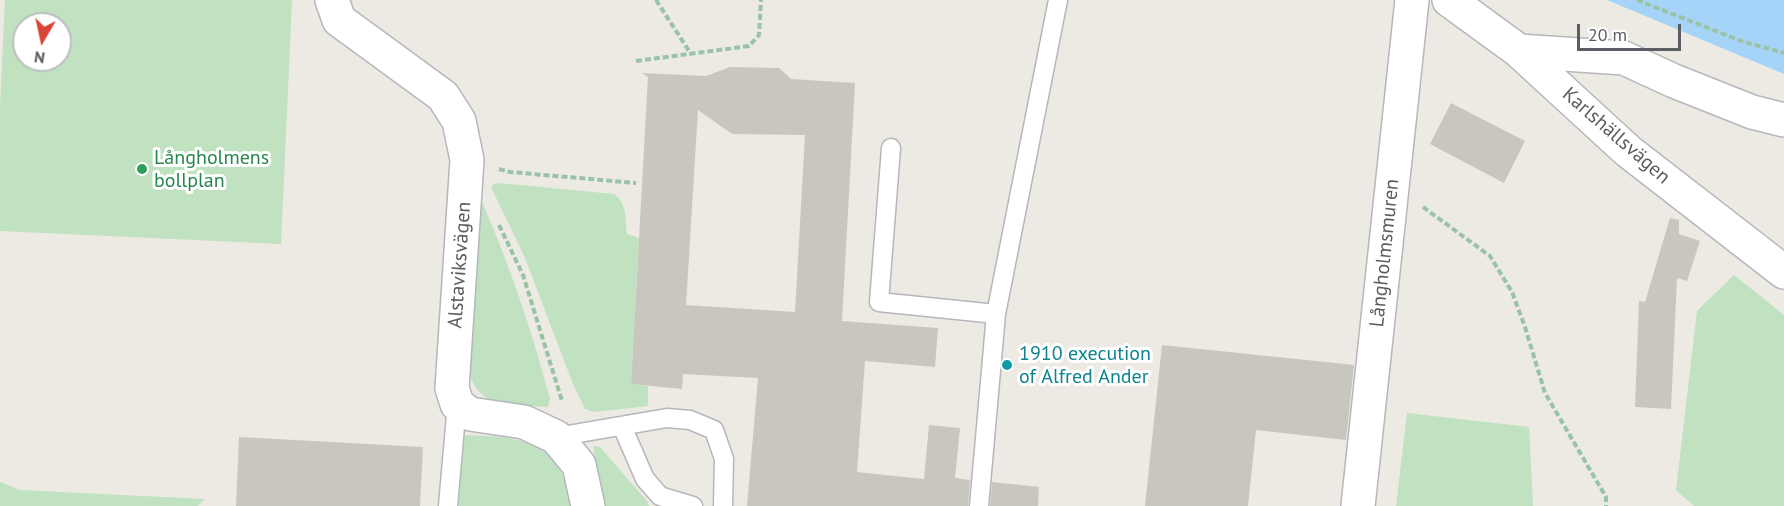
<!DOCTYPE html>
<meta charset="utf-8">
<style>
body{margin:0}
#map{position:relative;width:1784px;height:506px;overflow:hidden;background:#eceae2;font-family:"PT Sans",sans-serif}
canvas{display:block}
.north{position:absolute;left:12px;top:12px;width:60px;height:60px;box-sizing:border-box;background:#fff;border:2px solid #bdbec0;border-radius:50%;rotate:189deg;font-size:16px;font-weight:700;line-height:24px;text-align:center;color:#5a5d61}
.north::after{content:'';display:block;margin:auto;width:21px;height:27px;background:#da4539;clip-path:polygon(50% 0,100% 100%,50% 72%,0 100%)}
.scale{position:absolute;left:1577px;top:24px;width:104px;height:27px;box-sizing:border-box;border:3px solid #5a5d61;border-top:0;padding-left:8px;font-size:18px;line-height:21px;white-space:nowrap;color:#5a5d61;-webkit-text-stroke:4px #fff;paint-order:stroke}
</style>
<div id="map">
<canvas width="1784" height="506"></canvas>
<div class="north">N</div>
<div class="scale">20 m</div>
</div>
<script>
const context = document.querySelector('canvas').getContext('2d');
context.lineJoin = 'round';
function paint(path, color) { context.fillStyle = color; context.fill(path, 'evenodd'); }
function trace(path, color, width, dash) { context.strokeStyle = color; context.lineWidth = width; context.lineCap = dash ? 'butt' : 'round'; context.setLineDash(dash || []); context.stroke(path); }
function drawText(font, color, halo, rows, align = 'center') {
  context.font = font + ' "PT Sans",sans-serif'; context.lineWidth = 6; context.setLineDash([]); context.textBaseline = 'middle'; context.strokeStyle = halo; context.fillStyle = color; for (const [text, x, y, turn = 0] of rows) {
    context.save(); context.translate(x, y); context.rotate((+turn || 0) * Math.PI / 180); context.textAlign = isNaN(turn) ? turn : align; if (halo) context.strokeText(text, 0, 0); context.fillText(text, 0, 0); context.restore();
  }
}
const green = new Path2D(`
 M 5,0 L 292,0 L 281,244 L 0,231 L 0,106 ZM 24,24 L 60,24 L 60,60 L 24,60 Z
 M 499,183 L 614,194 C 627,203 625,218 627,234 L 639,238 L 631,384 L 648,386 L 648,406 L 594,412 L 585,409 L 573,384 L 525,258 L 491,187 L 495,184 Z
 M 476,202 L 482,202 C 510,266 532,331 550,399 L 548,407 C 515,405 479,411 469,371 Z
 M 1734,275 L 1784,315 L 1784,506 L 1694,506 L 1676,490 L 1697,311 Z
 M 1407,413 L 1529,427 L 1533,506 L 1396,506 Z
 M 466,435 C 501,437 546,436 562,474 C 566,484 568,495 570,506 L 459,506 L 461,440 Z
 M 593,446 L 600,447 L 647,501 L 649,506 L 604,506 Z
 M 0,482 L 20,490 L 205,499 L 198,506 L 0,506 Z`);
const water = new Path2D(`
 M 1607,0 L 1784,0 L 1784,74 Z`);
const building = new Path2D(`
 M 730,67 L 779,68 L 791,79 L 855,83 L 842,321 L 938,328 L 935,367 L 865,361 L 857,472 L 924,479 L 929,425 L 960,428 L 955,478 L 970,480 L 968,506 L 747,506 L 758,378 L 683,374 L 682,389 L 631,384 L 648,77 L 642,73 L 706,76 ZM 698,110 L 732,134 L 805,135 L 795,312 L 686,305 Z
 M 1451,103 L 1525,141 L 1504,183 L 1430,144 Z
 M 1670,218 L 1679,220 L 1679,234 L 1700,241 L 1687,281 L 1677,278 L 1671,409 L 1635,407 L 1639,301 L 1645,302 Z
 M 1162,345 L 1354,365 L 1346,440 L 1256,430 L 1248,506 L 1145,506 Z
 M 239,437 L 423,447 L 420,506 L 236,506 Z
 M 992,482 L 1039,487 L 1038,506 L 990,506 Z`);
const path = new Path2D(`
 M 656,0 L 691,54
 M 1637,0 L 1741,41 L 1784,53
 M 636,61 L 749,46 L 759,35 L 761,0
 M 499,169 L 510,172 L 636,183
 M 1423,207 L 1490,256 L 1512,292 L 1525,327 L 1545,393 L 1606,497 L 1606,506
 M 499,225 L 523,275 L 562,401`);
const lane = new Path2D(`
 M 891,148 L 879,302 L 996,314
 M 622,426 L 645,479 L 660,496 L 693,506
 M 556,437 L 667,418 L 690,420 L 714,430 L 724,459 L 723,506
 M 448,506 L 457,404
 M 979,506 L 996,314 L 1058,0`);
const street = new Path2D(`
 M 332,0 L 339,20 L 443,96 L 459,121 L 467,160 L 452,388 L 457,404 L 470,414 L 524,422 L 556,437 L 579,465 L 588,506
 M 1449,0 L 1519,51 L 1628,151 L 1784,272
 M 1519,51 L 1624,58 L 1674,81 L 1752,112 L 1784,120
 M 1358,506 L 1412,0`);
const markers = [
 [142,169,6,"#2e9e5b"],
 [1007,365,6,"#0f9aa8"]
];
const streetNames = [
 ["Karlshällsvägen",1616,136,41],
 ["Långholmsmuren",1385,253,-84],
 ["Alstaviksvägen",460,265,-86]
];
const leisureNames = [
 ["Långholmens",154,158],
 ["bollplan",154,181]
];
const cultureNames = [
 ["1910 execution",1019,354],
 ["of Alfred Ander",1019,377]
];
paint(green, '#c0e2c0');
paint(water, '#a6d4f8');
paint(building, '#c9c6c0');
trace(lane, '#b4b7bb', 21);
trace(street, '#b4b7bb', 36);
trace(path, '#9ac2a5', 4, [6, 3]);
trace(lane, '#fff', 18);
trace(street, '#fff', 33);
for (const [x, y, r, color] of markers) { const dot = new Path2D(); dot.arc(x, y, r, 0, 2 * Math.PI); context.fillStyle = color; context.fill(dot); trace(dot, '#fff', 2); }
drawText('20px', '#5a5d61', '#fff', streetNames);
drawText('20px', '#27864d', '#fff', leisureNames, 'left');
drawText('20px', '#0d838f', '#fff', cultureNames, 'left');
</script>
